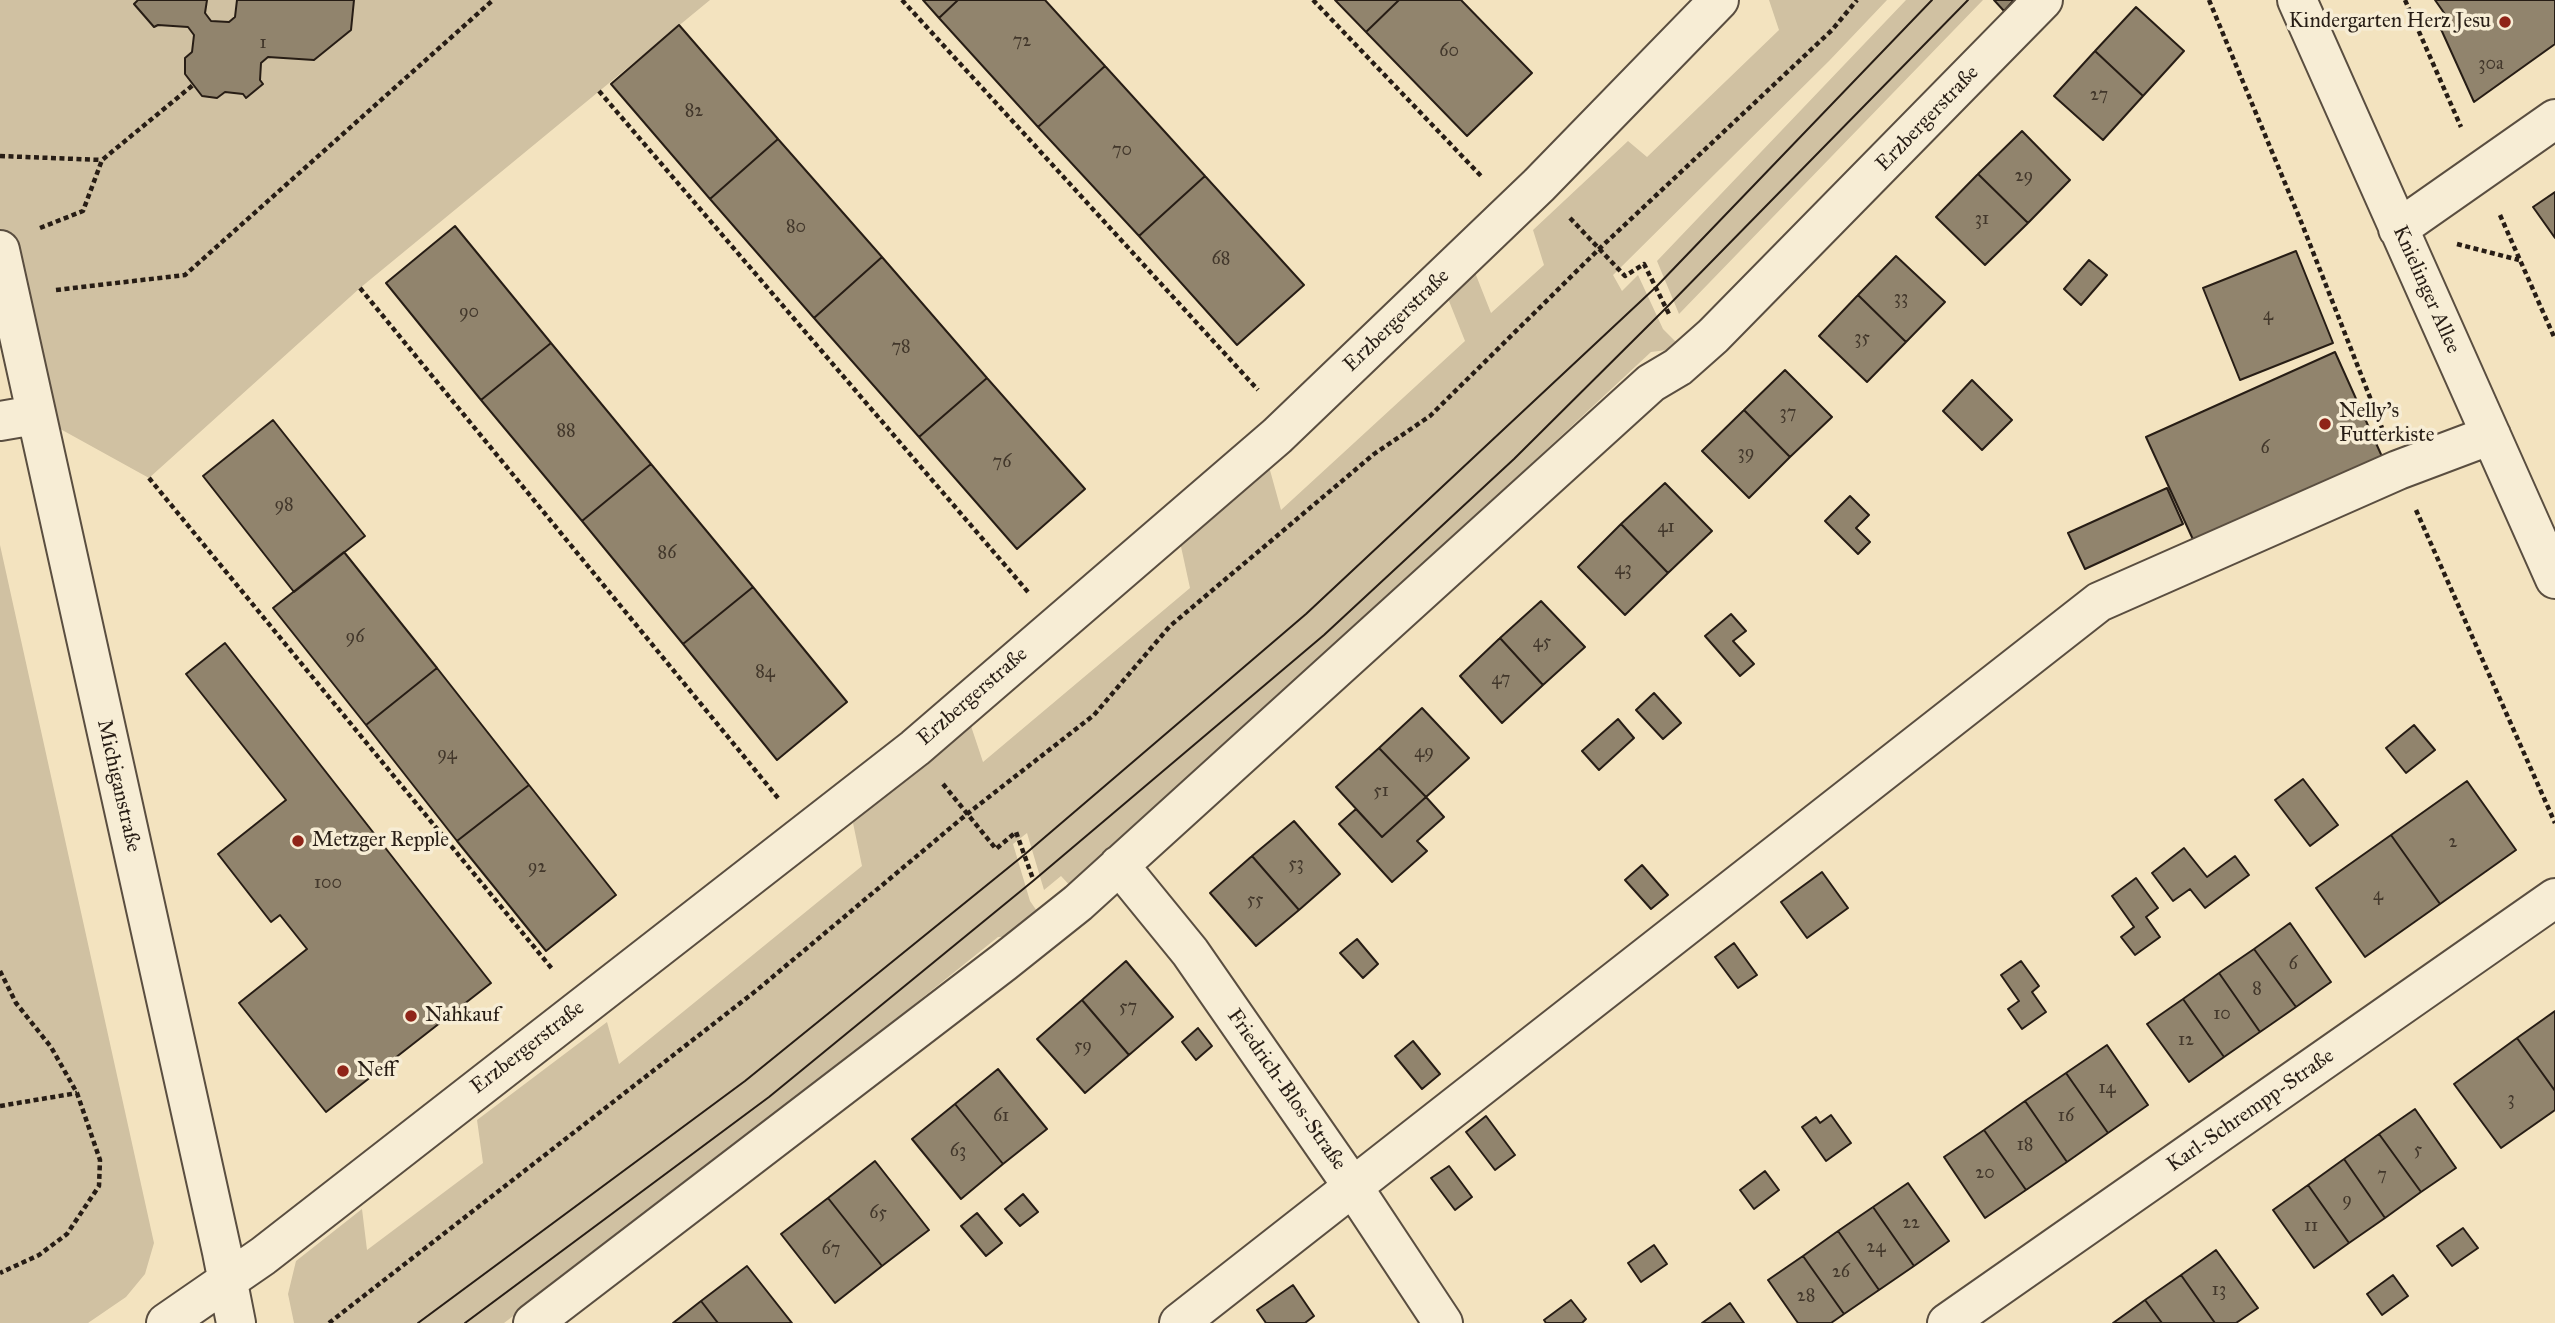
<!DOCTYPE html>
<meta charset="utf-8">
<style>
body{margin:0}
canvas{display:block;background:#f3e3bf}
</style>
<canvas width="2555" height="1323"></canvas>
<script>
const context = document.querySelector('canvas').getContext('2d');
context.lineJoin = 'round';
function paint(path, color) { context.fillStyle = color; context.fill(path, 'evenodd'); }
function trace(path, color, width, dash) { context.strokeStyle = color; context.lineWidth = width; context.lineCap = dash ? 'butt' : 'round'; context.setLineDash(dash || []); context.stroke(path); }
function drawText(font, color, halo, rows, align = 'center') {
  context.font = font + ' "IM FELL Great Primer",serif'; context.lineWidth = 7; context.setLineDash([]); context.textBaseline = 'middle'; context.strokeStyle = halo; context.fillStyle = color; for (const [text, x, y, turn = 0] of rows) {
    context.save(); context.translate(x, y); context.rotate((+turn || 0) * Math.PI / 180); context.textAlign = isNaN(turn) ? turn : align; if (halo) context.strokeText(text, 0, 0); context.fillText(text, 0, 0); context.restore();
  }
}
const green = new Path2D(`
 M 0,0 L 710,0 L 360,288 L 149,478 L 35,415 L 0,236 Z
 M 1769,0 L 1887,0 L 1829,61 L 1613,275 L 1622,291 L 1638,275 L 1663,329 L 1676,342 L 1667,350 L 1651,352 L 1074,890 L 1061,876 L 1044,890 L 1027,833 L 1013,844 L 1030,901 L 1041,917 L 1023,936 L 998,937 L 737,1147 L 504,1323 L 294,1323 L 288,1294 L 296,1261 L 362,1209 L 367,1250 L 483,1163 L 477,1120 L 607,1022 L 619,1064 L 862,866 L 853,823 L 970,723 L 983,762 L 1190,588 L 1180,542 L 1268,463 L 1281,510 L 1465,341 L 1447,296 L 1474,270 L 1491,313 L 1544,265 L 1533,230 L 1628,141 L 1647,157 L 1779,30 Z
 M 1906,0 L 1983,0 L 1679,314 L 1657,261 Z
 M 0,545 L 154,1243 L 145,1274 L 126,1297 L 88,1323 L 0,1323 Z`);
const building = new Path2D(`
 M 138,0 L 207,0 L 205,13 L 211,21 L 229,22 L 235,17 L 237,0 L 354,0 L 351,30 L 314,60 L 268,57 L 261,63 L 260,80 L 263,84 L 246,98 L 243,94 L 225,92 L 217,98 L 202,96 L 185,74 L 185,58 L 192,52 L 194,35 L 188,27 L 158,25 L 154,27 L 134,4 Z
 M 923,0 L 958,0 L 939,18 Z
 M 958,0 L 1045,0 L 1105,66 L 1038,127 L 939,18 Z
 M 1335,0 L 1399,0 L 1366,32 Z
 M 1399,0 L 1461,0 L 1532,73 L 1467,136 L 1366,32 Z
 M 1994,0 L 2014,0 L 2004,11 Z
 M 2435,0 L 2555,0 L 2555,44 L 2474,102 L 2440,27 L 2449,20 Z
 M 2136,7 L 2184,51 L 2143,96 L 2095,51 Z
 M 679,25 L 778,139 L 710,199 L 611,84 Z
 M 2095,51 L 2143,96 L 2103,140 L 2054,96 Z
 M 1105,66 L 1205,176 L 1139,236 L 1038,127 Z
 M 2022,131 L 2070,180 L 2028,223 L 1978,174 Z
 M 778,139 L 882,257 L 814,318 L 710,199 Z
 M 1978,174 L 2028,223 L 1985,265 L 1936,217 Z
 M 1205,176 L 1304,285 L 1237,345 L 1139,236 Z
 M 2555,192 L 2555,238 L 2533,207 Z
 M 455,226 L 551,343 L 481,400 L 386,283 Z
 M 2296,251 L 2333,343 L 2240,380 L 2203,288 Z
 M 1896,256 L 1945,302 L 1906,342 L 1858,295 Z
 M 882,257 L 987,378 L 919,437 L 814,318 Z
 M 2089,260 L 2107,275 L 2081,305 L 2064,289 Z
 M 1858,295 L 1906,342 L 1867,382 L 1819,336 Z
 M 551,343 L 651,464 L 582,521 L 481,400 Z
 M 2335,352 L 2384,461 L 2196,546 L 2146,437 Z
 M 1785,370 L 1832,417 L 1790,457 L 1744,410 Z
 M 987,378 L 1085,489 L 1017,549 L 919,437 Z
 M 1972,380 L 2012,420 L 1982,450 L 1943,411 Z
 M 1744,410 L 1790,457 L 1749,498 L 1702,451 Z
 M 273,420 L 365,536 L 294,592 L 203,476 Z
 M 651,464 L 753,587 L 683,644 L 582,521 Z
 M 1665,483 L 1712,531 L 1668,573 L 1621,524 Z
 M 2167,488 L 2183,524 L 2085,569 L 2068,533 Z
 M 1850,496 L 1869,515 L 1856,528 L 1870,542 L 1858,554 L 1825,521 Z
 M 1621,524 L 1668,573 L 1625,615 L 1578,567 Z
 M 344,552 L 437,668 L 366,725 L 273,608 Z
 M 753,587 L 847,702 L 777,760 L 683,644 Z
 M 1541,601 L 1585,647 L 1543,685 L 1500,638 Z
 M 1731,614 L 1746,631 L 1733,641 L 1754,664 L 1740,676 L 1705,636 Z
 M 1500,638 L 1543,685 L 1502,723 L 1460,676 Z
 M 225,643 L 491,983 L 326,1112 L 239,1003 L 307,949 L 280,915 L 271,922 L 218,854 L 286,800 L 186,674 Z
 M 437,668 L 529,785 L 457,841 L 366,725 Z
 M 1654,693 L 1681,723 L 1663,739 L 1636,710 Z
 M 1422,708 L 1469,758 L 1426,797 L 1379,748 Z
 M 1618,719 L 1634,738 L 1599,770 L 1582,751 Z
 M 2414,725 L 2435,750 L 2406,773 L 2386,748 Z
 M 1379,748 L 1426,797 L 1382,837 L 1336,787 Z
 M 2303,779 L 2338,825 L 2310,846 L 2275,800 Z
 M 2467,781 L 2516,850 L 2440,904 L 2391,835 Z
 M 529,785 L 616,895 L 546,951 L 457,841 Z
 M 1426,797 L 1444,817 L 1417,841 L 1427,851 L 1392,882 L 1339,824 L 1356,809 L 1382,837 Z
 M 1294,821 L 1340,874 L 1299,910 L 1252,856 Z
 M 2391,835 L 2440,904 L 2365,957 L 2316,888 Z
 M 2184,848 L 2207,877 L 2235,856 L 2249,875 L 2205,908 L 2190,889 L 2173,901 L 2152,873 Z
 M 1252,856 L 1299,910 L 1256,946 L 1210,893 Z
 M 1642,865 L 1668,895 L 1651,909 L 1625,880 Z
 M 1822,872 L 1848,908 L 1807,938 L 1781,902 Z
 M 2136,878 L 2158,908 L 2146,917 L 2160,937 L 2135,955 L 2121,937 L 2134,927 L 2112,896 Z
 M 2290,923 L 2331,982 L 2296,1007 L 2254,949 Z
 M 1357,939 L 1378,964 L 1363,978 L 1340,953 Z
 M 1734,943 L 1757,975 L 1738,988 L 1715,957 Z
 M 2254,949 L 2296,1007 L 2260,1032 L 2219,973 Z
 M 1126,961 L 1173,1017 L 1129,1055 L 1082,1000 Z
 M 2021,961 L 2039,986 L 2032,992 L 2046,1012 L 2022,1029 L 2008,1009 L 2019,1001 L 2001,975 Z
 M 2219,973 L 2260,1032 L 2224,1057 L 2183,999 Z
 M 2183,999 L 2224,1057 L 2189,1082 L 2147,1024 Z
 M 1082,1000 L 1129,1055 L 1085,1093 L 1037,1039 Z
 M 2555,1011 L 2555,1091 L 2517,1038 Z
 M 1198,1028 L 1212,1046 L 1196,1060 L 1182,1042 Z
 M 2517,1038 L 2555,1091 L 2555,1110 L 2501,1148 L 2454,1084 Z
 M 1413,1041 L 1440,1074 L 1422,1089 L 1395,1056 Z
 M 2107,1045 L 2148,1105 L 2108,1133 L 2066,1073 Z
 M 998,1069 L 1047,1129 L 1003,1164 L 955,1104 Z
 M 2066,1073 L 2108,1133 L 2067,1162 L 2025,1101 Z
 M 2025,1101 L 2067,1162 L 2026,1190 L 1984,1130 Z
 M 955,1104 L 1003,1164 L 961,1199 L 912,1139 Z
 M 2415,1109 L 2456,1168 L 2421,1192 L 2379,1134 Z
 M 1831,1115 L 1851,1143 L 1826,1161 L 1802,1127 L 1816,1117 L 1820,1123 Z
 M 1486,1116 L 1515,1155 L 1495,1170 L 1466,1132 Z
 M 1984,1130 L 2026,1190 L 1985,1218 L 1944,1157 Z
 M 2379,1134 L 2421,1192 L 2385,1218 L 2344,1159 Z
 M 2344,1159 L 2385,1218 L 2349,1243 L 2308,1185 Z
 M 875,1161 L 929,1230 L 882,1266 L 828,1198 Z
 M 1449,1166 L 1472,1197 L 1455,1210 L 1431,1178 Z
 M 1765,1171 L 1779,1190 L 1754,1209 L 1740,1190 Z
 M 1908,1183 L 1949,1241 L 1914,1266 L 1873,1207 Z
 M 2308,1185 L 2349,1243 L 2314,1268 L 2273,1210 Z
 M 1023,1194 L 1038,1212 L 1020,1226 L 1005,1209 Z
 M 828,1198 L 882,1266 L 835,1303 L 781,1234 Z
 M 1873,1207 L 1914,1266 L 1879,1290 L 1838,1231 Z
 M 977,1213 L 1002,1243 L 986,1256 L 961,1226 Z
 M 2463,1228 L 2478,1248 L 2452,1266 L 2437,1246 Z
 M 1838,1231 L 1879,1290 L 1844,1314 L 1803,1256 Z
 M 1654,1245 L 1667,1264 L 1641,1282 L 1628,1263 Z
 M 2216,1250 L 2258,1308 L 2236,1323 L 2215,1323 L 2181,1275 Z
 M 1803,1256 L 1844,1314 L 1831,1323 L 1798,1323 L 1768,1280 Z
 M 747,1266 L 792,1323 L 718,1323 L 701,1301 Z
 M 2181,1275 L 2215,1323 L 2162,1323 L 2145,1300 Z
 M 2393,1275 L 2408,1296 L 2382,1315 L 2367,1294 Z
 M 1293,1285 L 1314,1316 L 1305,1323 L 1266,1323 L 1257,1310 Z
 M 1571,1300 L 1586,1319 L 1582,1323 L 1546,1323 L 1544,1320 Z
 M 2145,1300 L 2162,1323 L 2113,1323 Z
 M 701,1301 L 718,1323 L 673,1323 Z
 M 1730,1303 L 1744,1323 L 1702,1323 Z`);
const path = new Path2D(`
 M 902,0 L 1258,390
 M 1313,0 L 1481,176
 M 2209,0 L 2302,224 L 2382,428
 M 2405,0 L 2461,127
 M 599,91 L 1028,592
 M 0,156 L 102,160
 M 2500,215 L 2555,339
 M 1570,218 L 1625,276 L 1644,264 L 1669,314
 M 40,228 L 83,211 L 102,160 L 193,85
 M 2457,244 L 2519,260
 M 360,288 L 778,798
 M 56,290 L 185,275 L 493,0
 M 149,478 L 553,970
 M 2416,510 L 2555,823
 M 943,784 L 996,849 L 1016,832 L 1033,879
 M 0,971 L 16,1003 L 51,1047 L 77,1093 L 100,1160 L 99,1186 L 67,1234 L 39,1255 L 0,1273
 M 0,1106 L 77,1093
 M 329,1323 L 757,990 L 967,814 L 1094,715 L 1170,626 L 1374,454 L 1430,416 L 1599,249 L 1832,30 L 1857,0`);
const minor = new Path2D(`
 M 2297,0 L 2555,579
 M 2398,229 L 2555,119
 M 0,250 L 222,1252 L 236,1323
 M 0,421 L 35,415
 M 1119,865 L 1190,952 L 1353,1187 L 1443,1323
 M 166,1323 L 263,1256 L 915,748 L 1277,436 L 1539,185 L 1719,0
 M 533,1323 L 1004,962 L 1078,903 L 1651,383 L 1678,367 L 1713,336 L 2043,0
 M 1179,1323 L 2099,602 L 2398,470 L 2491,435
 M 1947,1323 L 2555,898`);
const tram = new Path2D(`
 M 418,1323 L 745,1081 L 1024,855 L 1306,614 L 1656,287 L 1932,0
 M 465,1323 L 769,1097 L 1033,881 L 1324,635 L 1514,459 L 1666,308 L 1968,0`);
const markers = [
 [2505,22,7,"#8f2418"],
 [2325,424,7,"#8f2418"],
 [298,841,7,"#8f2418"],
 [411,1016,7,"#8f2418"],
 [343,1071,7,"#8f2418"]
];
const numberNames = [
 ["72",1022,42],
 ["1",263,44],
 ["60",1449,52],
 ["30a",2491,65],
 ["27",2099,96],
 ["82",694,112],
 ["70",1122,151],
 ["29",2024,177],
 ["31",1982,220],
 ["80",796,228],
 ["68",1221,260],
 ["33",1901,299],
 ["90",469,313],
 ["4",2268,316],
 ["35",1862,339],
 ["78",901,348],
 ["37",1788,414],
 ["88",566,432],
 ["6",2265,449],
 ["39",1746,454],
 ["76",1002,463],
 ["98",284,506],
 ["41",1666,528],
 ["86",667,554],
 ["43",1623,570],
 ["96",355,638],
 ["45",1542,643],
 ["84",765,673],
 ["47",1501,680],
 ["49",1424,753],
 ["94",447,755],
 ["51",1381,792],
 ["2",2453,843],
 ["53",1296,865],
 ["92",537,868],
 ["100",328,884],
 ["4",2378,896],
 ["55",1255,901],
 ["6",2293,965],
 ["8",2257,990],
 ["57",1128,1008],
 ["10",2222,1015],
 ["12",2186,1041],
 ["59",1083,1047],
 ["14",2107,1089],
 ["3",2511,1100],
 ["61",1001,1117],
 ["16",2066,1117],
 ["18",2025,1146],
 ["5",2418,1151],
 ["63",958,1152],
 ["20",1985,1174],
 ["7",2382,1176],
 ["9",2347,1201],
 ["65",878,1214],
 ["22",1911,1224],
 ["11",2311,1227],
 ["24",1876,1248],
 ["67",831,1250],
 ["26",1841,1273],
 ["13",2219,1291],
 ["28",1806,1297]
];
const poiNames = [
 ["Kindergarten Herz Jesu",2491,22,"right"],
 ["Nelly's",2339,412],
 ["Futterkiste",2339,436],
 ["Metzger Repple",312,841],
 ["Nahkauf",425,1016],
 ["Neff",357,1071]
];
const streetNames = [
 ["Erzbergerstraße",1928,119,-46],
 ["Knielinger Allee",2426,290,66],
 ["Erzbergerstraße",1397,321,-44],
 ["Erzbergerstraße",973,697,-41],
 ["Michiganstraße",118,786,77],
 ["Erzbergerstraße",528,1048,-38],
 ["Friedrich-Blos-Straße",1286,1090,55],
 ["Karl-Schrempp-Straße",2251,1111,-35]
];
paint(green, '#d0c1a2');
paint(building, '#91846d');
trace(building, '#271d15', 2);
trace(minor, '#5a4e40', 42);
trace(path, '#271d15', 4.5, [5, 3.5]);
trace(minor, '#f7edd5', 38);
trace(tram, '#271d15', 2);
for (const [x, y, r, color] of markers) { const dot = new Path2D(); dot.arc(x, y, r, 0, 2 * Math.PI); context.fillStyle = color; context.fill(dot); trace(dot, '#f7edd5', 2.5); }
drawText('18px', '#42372b', null, numberNames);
drawText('21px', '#271d15', '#f7edd5', poiNames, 'left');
drawText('21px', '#271d15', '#f7edd5', streetNames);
</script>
